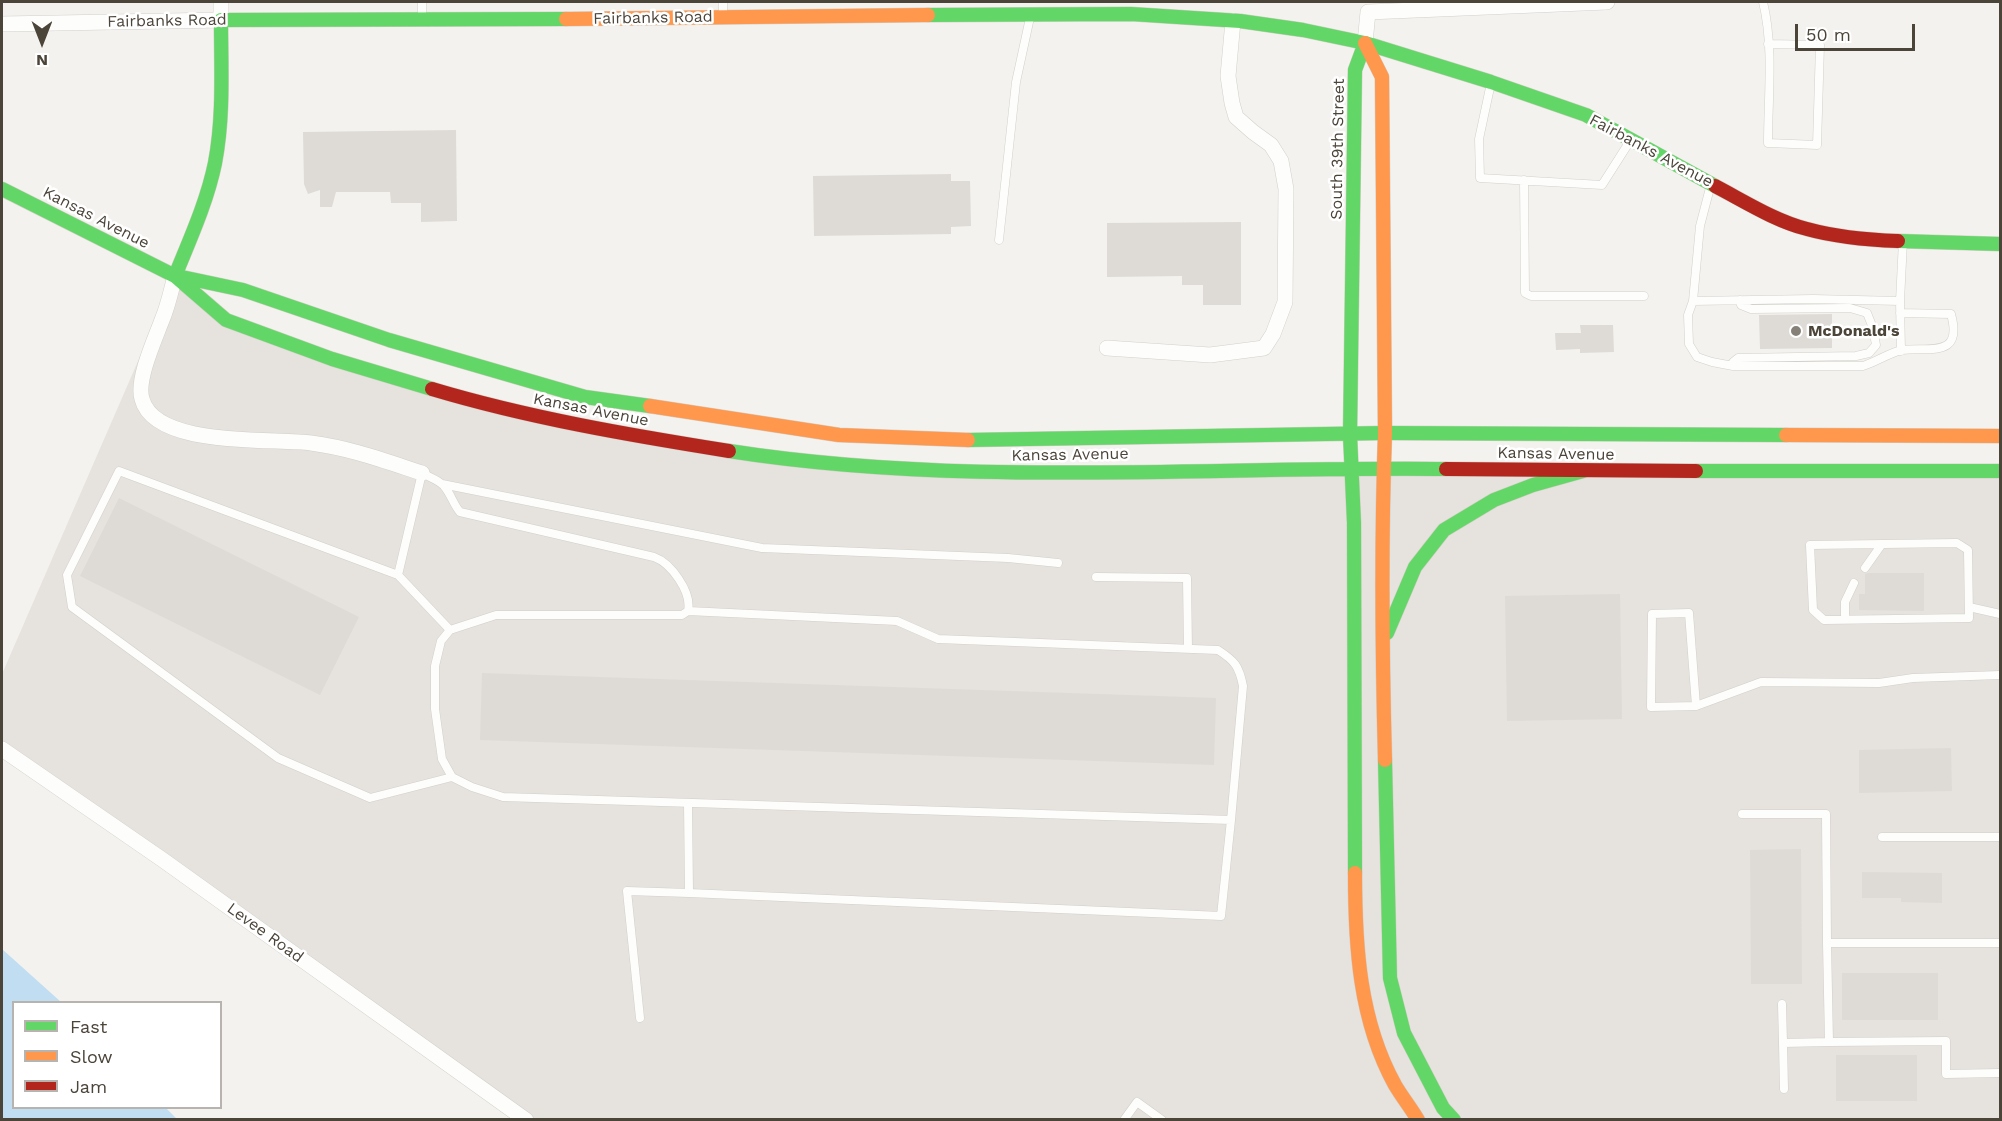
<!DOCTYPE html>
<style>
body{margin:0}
#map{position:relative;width:2002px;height:1121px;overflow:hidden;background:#f4f2ee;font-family:"Work Sans",sans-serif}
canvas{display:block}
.frame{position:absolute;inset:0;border:3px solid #4b4439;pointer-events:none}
.legend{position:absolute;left:12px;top:1001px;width:210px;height:108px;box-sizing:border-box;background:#fff;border:2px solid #b7b4b0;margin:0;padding:8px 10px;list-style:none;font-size:18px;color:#4b4439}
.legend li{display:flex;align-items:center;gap:12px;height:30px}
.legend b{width:30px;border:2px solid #b7b4b0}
.north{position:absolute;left:12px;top:12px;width:60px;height:60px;-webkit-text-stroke:4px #fff;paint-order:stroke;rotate:180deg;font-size:16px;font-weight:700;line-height:24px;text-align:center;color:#4b4439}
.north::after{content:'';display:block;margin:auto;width:21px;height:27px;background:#4b4439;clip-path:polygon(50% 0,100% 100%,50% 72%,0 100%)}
.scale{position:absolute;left:1795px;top:24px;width:120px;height:27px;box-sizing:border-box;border:3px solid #4b4439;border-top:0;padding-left:8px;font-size:18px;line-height:21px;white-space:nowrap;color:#4b4439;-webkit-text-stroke:4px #fff;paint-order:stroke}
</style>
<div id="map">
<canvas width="2002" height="1121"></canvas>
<div class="frame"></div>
<ul class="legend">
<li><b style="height:8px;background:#63d668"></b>Fast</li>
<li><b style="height:8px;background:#ff974d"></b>Slow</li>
<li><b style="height:8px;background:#b3261e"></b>Jam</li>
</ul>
<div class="north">N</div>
<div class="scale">50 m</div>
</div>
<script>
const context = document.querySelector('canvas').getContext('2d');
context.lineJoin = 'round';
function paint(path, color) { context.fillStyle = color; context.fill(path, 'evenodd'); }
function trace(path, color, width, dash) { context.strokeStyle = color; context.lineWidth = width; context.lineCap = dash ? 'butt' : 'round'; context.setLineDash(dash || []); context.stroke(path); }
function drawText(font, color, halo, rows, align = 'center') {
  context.font = font + ' "Work Sans",sans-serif'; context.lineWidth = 5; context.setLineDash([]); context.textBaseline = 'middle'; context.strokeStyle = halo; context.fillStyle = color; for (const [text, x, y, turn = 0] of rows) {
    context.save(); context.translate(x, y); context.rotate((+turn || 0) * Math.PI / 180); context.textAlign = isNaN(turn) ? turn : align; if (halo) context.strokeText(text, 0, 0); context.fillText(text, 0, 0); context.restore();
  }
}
const industrial = new Path2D(`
 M 175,276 L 226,320 L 488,406 L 882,468 L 2000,470 L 2000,1119 L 533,1119 L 2,749 L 2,674 Z`);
const water = new Path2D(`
 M 2,949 L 61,1002 L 14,1002 L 14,1108 L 166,1108 L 177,1119 L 2,1119 Z`);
const building = new Path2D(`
 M 456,130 L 457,221 L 421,222 L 421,203 L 391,203 L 390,192 L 336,192 L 332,207 L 320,207 L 320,190 L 308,194 L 304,184 L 303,132 Z
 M 951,174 L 951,181 L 970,181 L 971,226 L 951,227 L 951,234 L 814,236 L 813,176 Z
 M 1241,222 L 1241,305 L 1203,305 L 1203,285 L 1182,285 L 1182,276 L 1107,277 L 1107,223 Z
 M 1832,314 L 1832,348 L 1760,349 L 1759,315 Z
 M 1580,325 L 1613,325 L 1614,352 L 1580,353 L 1580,349 L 1556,350 L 1555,333 L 1581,333 Z
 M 119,498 L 359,617 L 320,695 L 80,576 Z
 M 1869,573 L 1924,573 L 1924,611 L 1859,610 L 1859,594 L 1865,594 L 1865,574 Z
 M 1620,594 L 1622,719 L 1507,721 L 1505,596 Z
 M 482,673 L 1216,698 L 1214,765 L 480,740 Z
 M 1951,748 L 1952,791 L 1859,793 L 1859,750 Z
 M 1801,849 L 1802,984 L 1751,984 L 1750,850 Z
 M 1862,872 L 1942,873 L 1942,903 L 1901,902 L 1901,898 L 1862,898 Z
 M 1842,973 L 1938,973 L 1938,1020 L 1842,1020 Z
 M 1836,1055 L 1917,1055 L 1917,1101 L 1836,1101 Z`);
const lane = new Path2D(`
 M 422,2 L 422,21
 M 723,2 L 723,15
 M 1763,2 C 1774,47 1768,97 1768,143 L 1817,145 L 1820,45 L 1768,44
 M 1491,83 L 1479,139 L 1480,178 L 1602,185 L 1630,141
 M 1524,180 L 1525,293 L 1531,296 L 1644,296
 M 1711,184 L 1700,226 L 1693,301 L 1688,315 L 1689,344 L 1697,357 L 1712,362 L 1733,366 L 1863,366 C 1876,362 1891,352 1902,350 C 1931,347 1963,358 1951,314 L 1900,313
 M 999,240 L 1016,82 L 1031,13
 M 1693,301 L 1813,299 L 1900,301
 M 1901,351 L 1900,301 L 1903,241
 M 1733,366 L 1733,362 L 1738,358 L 1856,356 L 1869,353 L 1876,345 L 1873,328 L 1867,313 L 1850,308 L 1751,309 L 1741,305 L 1740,300
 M 442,484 L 762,548 L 1008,558 L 1058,563
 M 1957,543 L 1968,550 L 1969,618 L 1824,620 L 1813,610 L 1810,545 Z
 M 1865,568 L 1882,544
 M 398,575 L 422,473 C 429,477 439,480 444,486 C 451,494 453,504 460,512 L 654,557 C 671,563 692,592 688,611 L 682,615 L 496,615 L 450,630 L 441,641 L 435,666 L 435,709 L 442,759 L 452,777 L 472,787 L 503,797 L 1231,820 L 1243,686 C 1239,666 1235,661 1218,650 L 938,639 L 897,621 L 688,611
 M 1096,577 L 1187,578 L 1188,649
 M 1969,607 L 2000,614
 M 1845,619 L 1845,602 L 1854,583
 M 450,630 L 398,575 L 119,471 L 67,575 L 72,607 L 278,758 L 370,798 L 452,777
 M 1696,706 L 1689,613 L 1652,614 L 1651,707 L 1696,706 L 1761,682 L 1879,683 L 1913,678 L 2000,675
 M 688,803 L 689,893 L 1221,916 L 1231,820
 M 1742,814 L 1826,814 L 1827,943
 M 1882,837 L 2000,837
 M 2000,943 L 1827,943 L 1829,1042 L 1946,1041 L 1946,1074 L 2000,1073
 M 1782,1004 L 1783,1043
 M 640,1018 L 627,891 L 689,893
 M 1784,1089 L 1783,1043 L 1829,1042
 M 1124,1120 L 1137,1102 L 1162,1120`);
const street = new Path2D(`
 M 2,24 L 221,20 L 221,2
 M 1365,43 L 1368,12 L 1607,2
 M 175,276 C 171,291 168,306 162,320 C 155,339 136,380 142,399 C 155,448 272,438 311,443 C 350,448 385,461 422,473
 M 1107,348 L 1210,355 L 1264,348 L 1273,334 L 1285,302 L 1286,189 L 1281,161 L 1271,145 L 1253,132 L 1236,117 L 1232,103 L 1228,76 L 1233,21
 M 2,749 L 163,860 L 526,1120`);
const fast = new Path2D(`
 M 928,15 L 1131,14 L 1240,21 L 1303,30 L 1365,43 L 1491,82 L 1586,115 L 1715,186
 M 2,189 L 175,276 L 226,320 L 332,359 L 432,389
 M 1898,241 L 2000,244
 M 175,276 C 190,239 207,202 215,163 C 224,116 221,67 221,20 L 566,19
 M 177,276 L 243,290 L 389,340 L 585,397 L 650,406
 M 1350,435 L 1355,70 L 1365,43
 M 1350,435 L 1354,523 L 1355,873
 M 968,440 L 1385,433 L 1786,435
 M 729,451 C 966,488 1207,466 1446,469
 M 1696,471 L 2000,471
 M 1387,633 L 1415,567 L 1444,530 L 1494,500 L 1533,485 L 1583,471
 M 1385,760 L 1390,978 L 1404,1033 L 1443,1108 L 1454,1120`);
const slow = new Path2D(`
 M 566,19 L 928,15
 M 1365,43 L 1382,77 L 1385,433
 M 650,406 L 839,435 L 968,440
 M 1786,435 L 2000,436
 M 1385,760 C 1382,651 1381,542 1385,433
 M 1355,873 C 1355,945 1359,1020 1395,1085 C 1402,1097 1411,1108 1418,1120`);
const jam = new Path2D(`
 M 1715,186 C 1744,201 1775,221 1807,229 C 1836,237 1868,240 1898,241
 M 432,389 C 529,418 629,435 729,451
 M 1446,469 L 1696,471`);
const markers = [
 [1796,331,6,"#868178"]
];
const streetNames = [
 ["Fairbanks Road",653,18,-1],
 ["Fairbanks Road",167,21,-1],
 ["South 39th Street",1338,149,-89],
 ["Fairbanks Avenue",1651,151,28],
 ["Kansas Avenue",96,218,27],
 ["Kansas Avenue",591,410,11],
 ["Kansas Avenue",1556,454,1],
 ["Kansas Avenue",1070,455,-1],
 ["Levee Road",265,933,36]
];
const poiNames = [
 ["McDonald's",1808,331]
];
paint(industrial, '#e6e2de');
paint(water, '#c0ddf1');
paint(building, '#dedbd6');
trace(lane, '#d2d0cb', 9);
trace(street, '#d2d0cb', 16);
trace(fast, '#d3cfc5', 15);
trace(slow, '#d3cfc5', 15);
trace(jam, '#d3cfc5', 15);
trace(lane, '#fdfdfc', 8);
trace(street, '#fdfdfc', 15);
trace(fast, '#63d668', 14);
trace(slow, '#ff974d', 14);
trace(jam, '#b3261e', 14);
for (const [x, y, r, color] of markers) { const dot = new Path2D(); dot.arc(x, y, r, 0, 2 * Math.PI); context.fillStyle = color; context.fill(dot); trace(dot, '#fff', 2); }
drawText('16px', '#4b4439', '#fff', streetNames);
drawText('bold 16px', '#4b4439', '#fff', poiNames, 'left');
</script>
